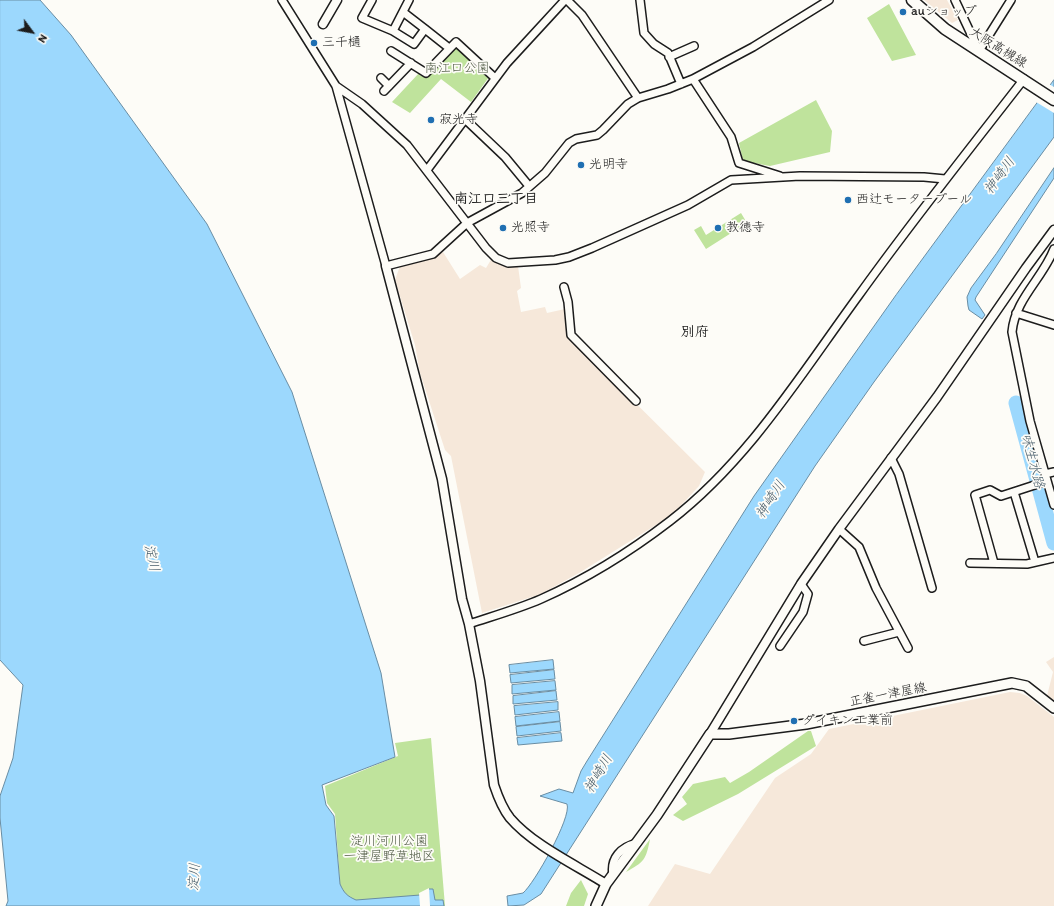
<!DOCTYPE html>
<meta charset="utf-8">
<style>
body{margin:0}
#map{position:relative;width:1054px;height:906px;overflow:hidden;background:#fdfcf7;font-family:Itim,sans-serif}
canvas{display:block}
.north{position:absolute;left:12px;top:12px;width:40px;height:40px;-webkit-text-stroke:3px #fdfcf7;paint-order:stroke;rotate:122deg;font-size:11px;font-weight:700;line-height:16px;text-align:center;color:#1c1c1c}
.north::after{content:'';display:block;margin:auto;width:14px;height:18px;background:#1c1c1c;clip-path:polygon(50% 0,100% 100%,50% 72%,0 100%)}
</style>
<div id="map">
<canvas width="1054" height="906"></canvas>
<div class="north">N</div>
</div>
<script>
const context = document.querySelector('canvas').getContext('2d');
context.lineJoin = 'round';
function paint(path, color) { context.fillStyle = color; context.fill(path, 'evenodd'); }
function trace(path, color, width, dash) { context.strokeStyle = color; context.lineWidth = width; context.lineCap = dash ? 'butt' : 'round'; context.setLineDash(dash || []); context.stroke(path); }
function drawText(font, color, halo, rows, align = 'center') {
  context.font = font + ' Itim,"Klee One",sans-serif'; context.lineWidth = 3.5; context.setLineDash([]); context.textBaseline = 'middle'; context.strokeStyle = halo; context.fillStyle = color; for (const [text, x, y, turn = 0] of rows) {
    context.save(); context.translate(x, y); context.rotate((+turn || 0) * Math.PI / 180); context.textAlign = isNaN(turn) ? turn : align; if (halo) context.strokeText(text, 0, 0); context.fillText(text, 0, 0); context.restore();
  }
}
const built = new Path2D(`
 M 924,0 L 947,0 L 958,20 L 952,23 Z
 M 443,252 L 460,279 L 480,265 L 486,268 L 492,258 L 507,266 L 518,266 L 521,288 L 517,291 L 521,312 L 545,307 L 547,313 L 565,309 L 568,336 L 705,472 L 699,486 L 672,515 L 579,573 L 541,594 L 482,613 L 451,456 L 445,450 L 420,373 L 415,345 L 395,280 L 400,266 L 432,258 Z
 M 1054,657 L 1054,702 L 1047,696 L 1053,672 L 1046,662 Z
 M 1010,692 L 1020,693 L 1027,696 L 1054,717 L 1054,906 L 648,906 L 675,864 L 710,874 L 775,778 L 811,754 L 829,729 Z`);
const green = new Path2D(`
 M 889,4 L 916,55 L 892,61 L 867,18 Z
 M 456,46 L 489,77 L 471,102 L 441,79 L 410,113 L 392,102 L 419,73 L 421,76 L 425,76 Z
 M 816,100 L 832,131 L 830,152 L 770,166 L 743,161 L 739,143 Z
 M 741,213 L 747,223 L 706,249 L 694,230 L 701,226 L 706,235 Z
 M 808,731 L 811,731 L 816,746 L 738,794 L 683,821 L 673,815 L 687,804 L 682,797 L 693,784 L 725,777 L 730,783 L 749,772 Z
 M 431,738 L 445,906 L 343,906 L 340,884 L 335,814 L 327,803 L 325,786 L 398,756 L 395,743 Z
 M 650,839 C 646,860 644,862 626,872 Z
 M 581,880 L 588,894 L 584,906 L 566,906 L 571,893 Z`);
const water = new Path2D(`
 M 0,0 L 40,0 L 71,35 L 207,224 L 292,392 L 381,673 L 395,757 L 322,785 L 326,805 L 334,816 L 340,884 C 344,893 347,896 356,900 L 420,895 L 429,889 L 433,889 L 435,900 L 443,900 L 444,906 L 6,906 L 8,901 L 0,818 L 0,796 L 13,758 L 23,685 L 0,660 Z
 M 1054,80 L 1054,137 L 874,382 L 815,466 L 541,894 L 524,905 L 508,906 L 507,896 L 523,893 C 534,884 572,817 567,804 L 540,796 L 559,789 L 573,793 L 581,771 L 587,761 L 754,496 L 896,295 Z
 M 1054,168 L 1054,178 L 976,297 L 975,300 L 985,315 L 982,319 L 969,310 L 968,306 L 967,297 L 971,288 L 996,254 Z
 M 553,660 L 554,669 L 510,673 L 509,665 Z
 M 554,670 L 555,679 L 511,683 L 510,675 Z
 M 555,681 L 556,690 L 512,694 L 512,685 Z
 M 556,691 L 557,700 L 513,704 L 513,696 Z
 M 558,702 L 558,710 L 515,715 L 514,706 Z
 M 559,712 L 560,721 L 516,726 L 515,717 Z
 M 560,722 L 561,731 L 517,736 L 516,727 Z
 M 561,733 L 562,741 L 518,745 L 517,738 Z`);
const pier = new Path2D(`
 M 1049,84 L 1054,87 L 1054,113 L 1036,102 Z
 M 429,888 L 430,906 L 420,906 L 419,893 Z`);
const river = new Path2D(`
 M 1016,403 L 1054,543`);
const minor = new Path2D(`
 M 282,0 L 336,86 L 386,266 L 433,254 L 467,223 L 522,193 L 545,173 L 569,143 L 576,139 L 597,135 L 603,130 L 628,104 L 638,98 L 668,89 L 693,79 L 753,47 L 829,0
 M 372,0 L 362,18 L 393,31 L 414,44 L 425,29 L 403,12
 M 567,0 L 582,15 L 638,98
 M 640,0 L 644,33 L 654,44 L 668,53 L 681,84
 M 955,0 L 979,51
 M 425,29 L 449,48
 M 393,31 L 409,0
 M 391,51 L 426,73 L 456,42 L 495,78
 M 979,51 L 1011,0
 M 669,57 L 694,46
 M 381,78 L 389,86
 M 693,79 L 731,137 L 739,163 L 780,176
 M 336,86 L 362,104 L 407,145 L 486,248 L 496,258 L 508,263 L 555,260 L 569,257 L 592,248 L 688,205 L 731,180 L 800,176 L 924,177 L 945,179
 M 384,91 L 411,63
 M 465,119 L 505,157 L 529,186
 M 427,170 L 507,63 L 565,0
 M 1054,249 C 1043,278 1015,299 1012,332 L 1030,421 L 1054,505
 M 564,287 L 568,302 L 571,335 L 636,401
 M 1016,313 L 1054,325
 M 891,458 L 899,474 L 932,588
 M 1045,474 L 1054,472
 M 1014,492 L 1035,562
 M 839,529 L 859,547 L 876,588 L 908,648
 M 970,563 L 1027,564 L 1054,558
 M 994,563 L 975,495 L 990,490 L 1001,496 L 1047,481
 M 469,624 C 493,616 518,609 541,599 C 586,579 631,551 670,521 C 749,460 801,374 859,295 C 912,221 968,151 1024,79
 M 864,641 L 899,632
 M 780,646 L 803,612 L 808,594 L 801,584
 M 613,875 C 610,858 621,847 637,843`);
const tertiary = new Path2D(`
 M 323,24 L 337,0
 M 386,266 L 442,479 L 462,599 L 469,624 L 480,681 L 494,785 C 498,797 502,808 510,818 C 533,845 576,865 606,884
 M 710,734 L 801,584 L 839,529 L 937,397 L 1026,268 L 1054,230`);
const secondary = new Path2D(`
 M 596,906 L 606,884 L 657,815 L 710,734 L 729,734 L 806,724 L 1012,683 L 1026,686 L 1054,708`);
const primary = new Path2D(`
 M 912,0 L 945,29 L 1054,100`);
const markers = [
 [903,12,4,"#1f6fb2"],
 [314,43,4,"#1f6fb2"],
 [431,120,4,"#1f6fb2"],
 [581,165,4,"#1f6fb2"],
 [848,200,4,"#1f6fb2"],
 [503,228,4,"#1f6fb2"],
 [718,228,4,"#1f6fb2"],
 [794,721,4,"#1f6fb2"]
];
const poiNames = [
 ["auショップ",911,12],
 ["三千樋",322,43],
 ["寂光寺",439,120],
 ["光明寺",589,165],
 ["西辻モータープール",856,200],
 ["光照寺",511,228],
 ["教徳寺",726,228],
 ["ダイキン工業前",802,721]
];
const streetNames = [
 ["大阪高槻線",998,48,32],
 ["正雀一津屋線",888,695,-11]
];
const parkNames = [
 ["南江口公園",457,69],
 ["淀川河川公園",389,842],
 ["一津屋野草地区",389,857]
];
const waterNames = [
 ["神崎川",1000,176,-54],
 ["味生水路",1032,461,75],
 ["神崎川",771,500,-57],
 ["淀川",151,558,77],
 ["神崎川",599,774,-60],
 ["淀川",195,877,-87]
];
const neighbourhoodNames = [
 ["南江口三丁目",496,199],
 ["別府",695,332]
];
paint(built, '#f6e8da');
paint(green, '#bfe39c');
paint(water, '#9cd8fd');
trace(water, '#698da3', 1);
paint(pier, '#fdfcf7');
trace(river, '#9cd8fd', 15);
trace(minor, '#1c1c1c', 10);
trace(tertiary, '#1c1c1c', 11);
trace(secondary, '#1c1c1c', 12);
trace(primary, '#1c1c1c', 13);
trace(minor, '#fdfcf7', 7);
trace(tertiary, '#fdfcf7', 8);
trace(secondary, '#fdfcf7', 9);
trace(primary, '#fdfcf7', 10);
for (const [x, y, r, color] of markers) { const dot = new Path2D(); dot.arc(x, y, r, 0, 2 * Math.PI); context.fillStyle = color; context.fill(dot); trace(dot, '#fdfcf7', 1.5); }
drawText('13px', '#1c1c1c', '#fdfcf7', poiNames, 'left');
drawText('13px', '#1c1c1c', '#fdfcf7', streetNames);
drawText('13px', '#4d5842', '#fdfcf7', parkNames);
drawText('italic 14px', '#495e6b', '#fdfcf7', waterNames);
drawText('bold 14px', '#1c1c1c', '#fdfcf7', neighbourhoodNames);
</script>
